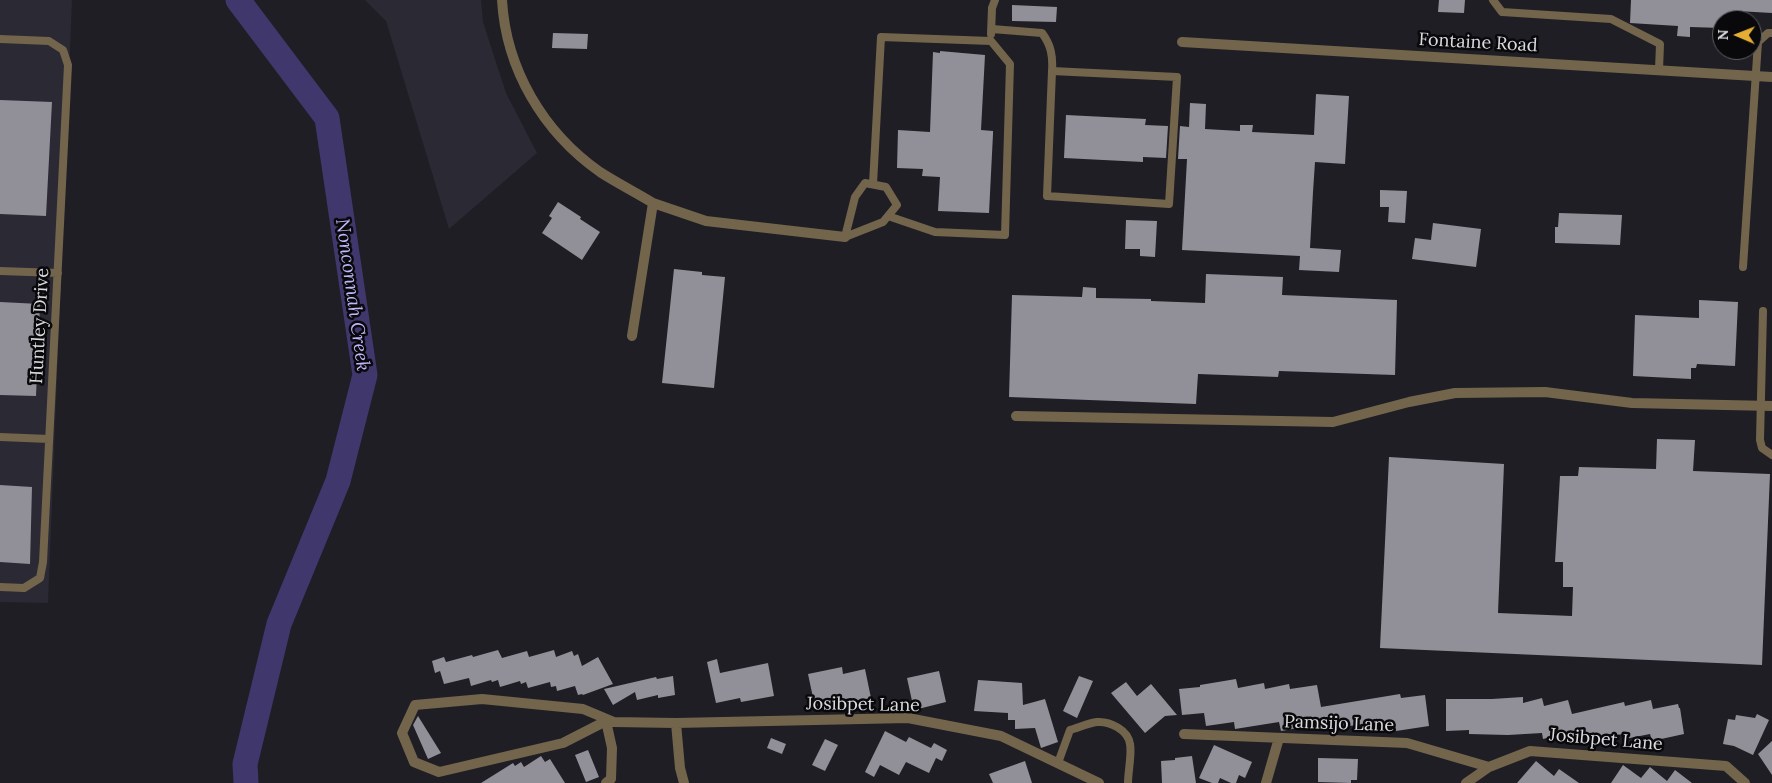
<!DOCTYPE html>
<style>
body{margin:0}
#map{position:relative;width:1772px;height:783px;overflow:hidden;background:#1f1e25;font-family:Lora,serif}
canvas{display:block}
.north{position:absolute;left:1712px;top:10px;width:50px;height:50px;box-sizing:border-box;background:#09090b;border:1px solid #5d5d60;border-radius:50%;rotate:271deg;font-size:14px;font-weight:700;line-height:20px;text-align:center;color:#dcdbe0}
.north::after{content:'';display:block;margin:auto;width:18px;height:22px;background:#e4ae35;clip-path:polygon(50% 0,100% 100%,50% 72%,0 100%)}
</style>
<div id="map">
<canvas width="1772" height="783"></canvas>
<div class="north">N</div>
</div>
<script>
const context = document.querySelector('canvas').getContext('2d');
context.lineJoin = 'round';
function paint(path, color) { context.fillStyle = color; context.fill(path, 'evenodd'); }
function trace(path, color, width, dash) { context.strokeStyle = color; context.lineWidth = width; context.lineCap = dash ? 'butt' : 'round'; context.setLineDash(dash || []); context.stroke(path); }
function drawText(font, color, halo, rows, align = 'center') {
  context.font = font + ' Lora,serif'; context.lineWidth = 5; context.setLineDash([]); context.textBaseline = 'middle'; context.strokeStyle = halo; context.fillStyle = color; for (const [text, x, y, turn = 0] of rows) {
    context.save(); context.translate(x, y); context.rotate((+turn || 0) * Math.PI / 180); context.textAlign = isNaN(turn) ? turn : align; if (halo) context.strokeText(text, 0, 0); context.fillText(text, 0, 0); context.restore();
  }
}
const built = new Path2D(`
 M 0,0 L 72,0 L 48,603 L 0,602 Z
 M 365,0 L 481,0 L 483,22 L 506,93 L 537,153 L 449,229 L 386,21 Z`);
const river = new Path2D(`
 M 238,0 L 327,118 L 365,375 L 338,481 L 279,624 L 245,764 L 246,783`);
const building = new Path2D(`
 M 1439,0 L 1465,0 L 1464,13 L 1438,12 Z
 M 1631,0 L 1772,0 L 1772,13 L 1737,11 L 1737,20 L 1722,20 L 1722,28 L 1690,27 L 1690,37 L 1677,36 L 1678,26 L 1630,23 Z
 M 1012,5 L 1057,7 L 1056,22 L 1012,21 Z
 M 553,33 L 588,34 L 587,49 L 552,48 Z
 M 940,51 L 985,55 L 981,130 L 993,131 L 993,134 L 989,213 L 938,211 L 940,177 L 922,176 L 923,169 L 897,168 L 898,130 L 930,132 L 933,52 L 940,53 Z
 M 1316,94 L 1349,96 L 1345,164 L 1315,162 L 1313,192 L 1310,248 L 1341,250 L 1339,272 L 1299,270 L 1300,256 L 1182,250 L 1187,159 L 1178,159 L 1180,126 L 1189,127 L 1190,103 L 1206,104 L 1205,129 L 1240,131 L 1240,125 L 1253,125 L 1252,132 L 1314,135 Z
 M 0,100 L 52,102 L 46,216 L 0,214 Z
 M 1066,115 L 1146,119 L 1145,125 L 1168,126 L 1166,158 L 1143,157 L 1143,162 L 1064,158 Z
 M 1380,190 L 1407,191 L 1405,223 L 1388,222 L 1389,207 L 1380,207 Z
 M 558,202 L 581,217 L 580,219 L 600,232 L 582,260 L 542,233 L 552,218 L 549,216 Z
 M 1559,213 L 1622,215 L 1620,245 L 1555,243 L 1555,227 L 1558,227 Z
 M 1126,220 L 1157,221 L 1155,257 L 1140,256 L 1140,249 L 1125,249 Z
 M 1433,223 L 1481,229 L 1476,267 L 1412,259 L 1415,238 L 1431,240 Z
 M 674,269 L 702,272 L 702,275 L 725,277 L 714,388 L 662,383 Z
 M 1206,274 L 1283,277 L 1282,295 L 1397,300 L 1395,375 L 1279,371 L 1278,377 L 1198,374 L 1196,404 L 1009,397 L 1012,295 L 1082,297 L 1083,287 L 1096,288 L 1096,298 L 1151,299 L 1151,301 L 1205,303 Z
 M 1699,300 L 1738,302 L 1735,366 L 1697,364 L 1696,368 L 1691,368 L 1691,379 L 1633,376 L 1635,315 L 1699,318 Z
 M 0,302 L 40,304 L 36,396 L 0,395 Z
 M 1657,439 L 1695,440 L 1693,471 L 1770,474 L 1762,665 L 1380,648 L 1389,457 L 1504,464 L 1498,613 L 1572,616 L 1573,587 L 1563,587 L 1563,562 L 1555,562 L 1560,476 L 1578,476 L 1579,467 L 1656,469 Z
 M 0,485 L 32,487 L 30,564 L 0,562 Z
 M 498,650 L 502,658 L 527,651 L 529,657 L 554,650 L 556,657 L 572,651 L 574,656 L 578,654 L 582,666 L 598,657 L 613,684 L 583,695 L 582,694 L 578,695 L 575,686 L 557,691 L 556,686 L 551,687 L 550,682 L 528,688 L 526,682 L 521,684 L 520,681 L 500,687 L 498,680 L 492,682 L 491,680 L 471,686 L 469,678 L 444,684 L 440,671 L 435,673 L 432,661 L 444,657 L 446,662 L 472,655 L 473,657 Z
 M 717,659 L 720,673 L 768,663 L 774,696 L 741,702 L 740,698 L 716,703 L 707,662 Z
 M 842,667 L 843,674 L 865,669 L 871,698 L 841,704 L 840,702 L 815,707 L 808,674 Z
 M 939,671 L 946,702 L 914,710 L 907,678 Z
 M 673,676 L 675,695 L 658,698 L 658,695 L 637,700 L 635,692 L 613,705 L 604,689 L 656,677 L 657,679 Z
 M 1079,676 L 1093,681 L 1077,718 L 1063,711 Z
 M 1236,679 L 1238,688 L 1264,683 L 1265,689 L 1289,684 L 1290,689 L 1317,685 L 1321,707 L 1400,694 L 1401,698 L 1425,695 L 1429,726 L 1396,731 L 1395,725 L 1370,727 L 1370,723 L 1343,727 L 1343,723 L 1315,727 L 1315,725 L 1281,731 L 1279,722 L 1235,729 L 1234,722 L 1206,726 L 1204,713 L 1182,715 L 1179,689 L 1200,687 L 1200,685 Z
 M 978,680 L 1022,683 L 1023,705 L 1045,699 L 1058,742 L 1041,748 L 1035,728 L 1015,729 L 1015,720 L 1008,720 L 1008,713 L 974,711 Z
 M 1126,682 L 1137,696 L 1151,684 L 1177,715 L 1165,716 L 1145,733 L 1111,693 Z
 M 1523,697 L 1523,703 L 1542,698 L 1544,706 L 1568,700 L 1572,714 L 1624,702 L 1625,706 L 1651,700 L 1653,709 L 1678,704 L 1679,708 L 1680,708 L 1684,734 L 1652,741 L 1650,734 L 1625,739 L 1623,734 L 1617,735 L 1617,733 L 1598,738 L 1597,736 L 1570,743 L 1567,733 L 1543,739 L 1542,733 L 1508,735 L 1469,734 L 1469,730 L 1446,731 L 1446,699 L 1492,699 Z
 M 1757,714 L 1769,720 L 1753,755 L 1734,746 L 1723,744 L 1728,719 L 1735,720 L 1736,715 L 1755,718 Z
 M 418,716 L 441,753 L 428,759 L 413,725 Z
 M 885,731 L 906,742 L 909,737 L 931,748 L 934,743 L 947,750 L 942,761 L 936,758 L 929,773 L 906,762 L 899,775 L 880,765 L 874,777 L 865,772 Z
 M 771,738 L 786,744 L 782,754 L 767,748 Z
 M 825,739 L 838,745 L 825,771 L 812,765 Z
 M 1772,741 L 1772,775 L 1758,754 Z
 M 1214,745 L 1252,762 L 1245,778 L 1239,775 L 1236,783 L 1231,783 L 1220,778 L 1218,783 L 1212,783 L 1199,778 Z
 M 588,750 L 599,777 L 586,782 L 575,755 Z
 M 541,756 L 545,762 L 550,759 L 565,783 L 481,783 L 513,763 L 515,766 L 521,762 L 524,767 Z
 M 1192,756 L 1196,783 L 1162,783 L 1161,761 L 1175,760 L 1175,758 Z
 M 1318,758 L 1358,759 L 1357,780 L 1351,780 L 1351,783 L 1318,782 Z
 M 1025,761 L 1032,783 L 993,783 L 989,774 Z
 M 1536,761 L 1554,776 L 1559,769 L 1579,783 L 1517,783 Z
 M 1623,765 L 1641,778 L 1650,767 L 1667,781 L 1675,770 L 1692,783 L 1611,783 Z`);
const service = new Path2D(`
 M 1493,0 L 1502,12 L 1611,19 L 1660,44 L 1659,70
 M 992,29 L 1042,33 C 1051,45 1053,56 1052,71 L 1047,196 L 1169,204 L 1177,77 L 1052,71
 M 991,34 L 992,8 L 995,0
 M 0,39 L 49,41 L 63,50 L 68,65 L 43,562 L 40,578 L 24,588 L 0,587
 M 865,183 L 886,187 L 897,205 L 883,222 L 845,237 L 855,197 Z
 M 873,184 L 881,37 L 991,41 L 1010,64 L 1005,235 L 935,232 L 888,216
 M 1743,267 L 1758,42 L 1768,33 L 1772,33
 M 0,271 L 58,273
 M 1763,311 L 1760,440 L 1762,448 L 1772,455
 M 0,437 L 49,439
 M 1058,763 L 1070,730 C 1078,728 1088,723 1097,722 C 1110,721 1128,730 1130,744 C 1132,755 1128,771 1128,783`);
const minor = new Path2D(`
 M 502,0 C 506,69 543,132 600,172 C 617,183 635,192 653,203 L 632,336
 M 1182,42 L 1772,77
 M 653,203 L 706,221 L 845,237
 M 1016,416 L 1333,422 L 1409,402 L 1455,393 L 1545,392 L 1632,403 L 1772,406
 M 606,721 L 612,748 L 611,779 L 606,783
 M 614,722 L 583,709 L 482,699 L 415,705 L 402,733 L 414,762 L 439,772 L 563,743 L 606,721 L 614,722 L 676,723 L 908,718 L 1001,736 L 1099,783
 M 676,723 L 680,768 L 684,783
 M 1184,734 L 1407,743 L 1489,767
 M 1266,783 L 1279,738
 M 1466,783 L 1489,767 L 1530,751 L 1726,766 L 1745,783`);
const streetNames = [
 ["Fontaine Road",1478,43,3],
 ["Huntley Drive",40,326,-87],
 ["Josibpet Lane",863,705,1],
 ["Pamsijo Lane",1339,724,2],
 ["Josibpet Lane",1606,740,5]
];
const waterNames = [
 ["Nonconnah Creek",352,295,82]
];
paint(built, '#2a2934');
trace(river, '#40376d', 25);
paint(building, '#919099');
trace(service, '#72654c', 8);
trace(minor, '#72654c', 10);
drawText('18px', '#dcdbe0', '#09090b', streetNames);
drawText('italic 19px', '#beb7fb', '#09090b', waterNames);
</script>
